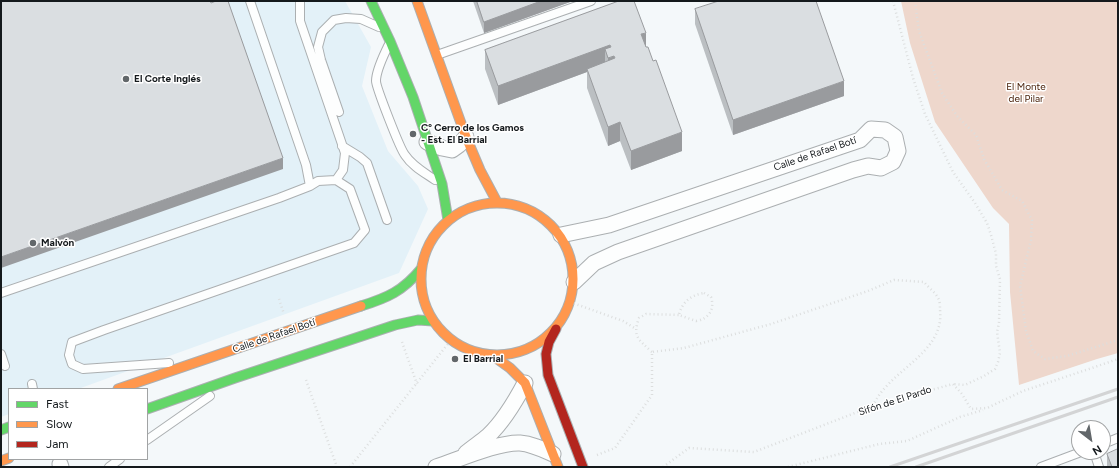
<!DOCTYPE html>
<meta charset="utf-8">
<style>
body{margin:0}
#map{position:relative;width:1119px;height:468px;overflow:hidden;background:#f4f8fa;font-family:Figtree,sans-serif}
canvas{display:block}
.frame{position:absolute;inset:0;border:2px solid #14191c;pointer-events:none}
.legend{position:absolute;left:8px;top:388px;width:140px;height:72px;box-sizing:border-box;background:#fff;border:1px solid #a1a3a4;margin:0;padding:5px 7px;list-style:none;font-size:12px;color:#14191c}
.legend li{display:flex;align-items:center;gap:8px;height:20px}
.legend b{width:20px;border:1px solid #a1a3a4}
.north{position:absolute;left:1071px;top:420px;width:40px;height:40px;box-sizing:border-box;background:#fff;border:1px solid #a1a3a4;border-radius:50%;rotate:149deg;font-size:11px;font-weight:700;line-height:16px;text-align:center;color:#14191c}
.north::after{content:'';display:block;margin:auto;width:14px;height:18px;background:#62676a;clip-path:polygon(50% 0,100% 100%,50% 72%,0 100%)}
</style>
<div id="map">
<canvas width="1119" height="468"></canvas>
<div class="frame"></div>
<ul class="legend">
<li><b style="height:5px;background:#63d668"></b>Fast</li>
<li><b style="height:5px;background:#ff974d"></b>Slow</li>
<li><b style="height:5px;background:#b3261e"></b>Jam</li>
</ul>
<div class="north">N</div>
</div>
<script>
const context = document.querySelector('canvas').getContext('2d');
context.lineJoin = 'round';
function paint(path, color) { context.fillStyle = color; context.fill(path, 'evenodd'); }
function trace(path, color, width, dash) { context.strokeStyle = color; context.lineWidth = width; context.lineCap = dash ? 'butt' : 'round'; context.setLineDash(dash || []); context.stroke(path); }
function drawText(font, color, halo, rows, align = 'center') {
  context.font = font + ' Figtree,sans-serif'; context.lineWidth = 3; context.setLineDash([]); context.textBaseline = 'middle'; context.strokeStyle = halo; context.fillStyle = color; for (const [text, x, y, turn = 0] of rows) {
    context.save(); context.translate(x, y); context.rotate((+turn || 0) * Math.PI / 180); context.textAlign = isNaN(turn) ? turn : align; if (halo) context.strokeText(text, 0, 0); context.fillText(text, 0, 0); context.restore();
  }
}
const built = new Path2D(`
 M 1,1 L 345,1 L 371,47 L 362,86 L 388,151 L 418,186 L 428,209 L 399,273 L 78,389 L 9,389 L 9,414 L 1,417 Z`);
const green = new Path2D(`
 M 901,1 L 1118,1 L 1118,353 L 1097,359 L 1019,385 L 1010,292 L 1009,224 L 993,208 L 935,122 L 910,43 Z`);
const path = new Path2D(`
 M 893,1 L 913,78 L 925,114 L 953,172 L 975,203 L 987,223 L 991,235 L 996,254 L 996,266 L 1000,279 L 999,323 L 997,332 L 1000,353 L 998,362 L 995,369 L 984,376 L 965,385 L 953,384
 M 915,1 L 919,31 L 942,93 L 957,116 L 976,135 L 984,159 L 1002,190 L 1022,201 L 1032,220 L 1031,240 L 1020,286 L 1026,331 L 1033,351 L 1045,359 L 1067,356 L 1118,340
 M 704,293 L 711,297 C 715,309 709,319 696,321 L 679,315 C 682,302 691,295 704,293 Z
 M 279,299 L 284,314
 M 570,302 L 623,321 L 636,329
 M 402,342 L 417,384
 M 652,352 C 639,340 632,337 639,318 L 646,314 L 679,315
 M 306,380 L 337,467
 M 597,455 L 615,448 L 652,395 L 652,352 L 684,348 L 771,324 L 868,291 L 894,280 L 924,282 C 928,287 935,292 938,298 C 940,301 940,307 940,310 C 945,354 888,370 873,406
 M 350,467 L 451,340
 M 663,467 L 689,448 L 754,452 L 873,406 L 953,384 L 962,394 L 971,409 L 987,408 L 1023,391 L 1092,368 L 1118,359
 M 788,467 L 879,444 L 907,441 L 960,417 L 983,410`);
const lane = new Path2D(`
 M 250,1 L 306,165 L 310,186
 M 300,1 L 300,21 L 345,153 L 343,170 L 336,180
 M 388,46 C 384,55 376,70 376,81 C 376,87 400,149 405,155 C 412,166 425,173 435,180
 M 437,55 L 591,1
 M 339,112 L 321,60 L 318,47 L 322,32 L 334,20 L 346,18 L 361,19 L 379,27
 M 342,146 L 360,157 L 367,163 L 387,220
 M 1,293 L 279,198 L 310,186 L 318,181 L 336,180 L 350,189 L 365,230 L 354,243 L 104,330 L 72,342 L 69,355 L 72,364 L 83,369 L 169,363
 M 1,354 L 5,366
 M 32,384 L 33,389
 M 147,440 L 210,396
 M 1103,444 L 1118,438
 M 1094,452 L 1099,467
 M 109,467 L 120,459
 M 1041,467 L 1081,452`);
const street = new Path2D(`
 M 427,142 L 442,148 L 452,150 L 459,145 L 466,137
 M 561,235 L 609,225 L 860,140 L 871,129 L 885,130 L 895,137 L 898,151 L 893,162 L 881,168 L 868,166 L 853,170 L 618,252 L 594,263 L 574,282
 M 466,453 C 473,447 481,442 488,436 C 504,421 515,402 525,383
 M 60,464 L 61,467
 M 436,467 C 458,460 498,442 520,443 C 532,444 542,449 553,454`);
const fast = new Path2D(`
 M 371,1 L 390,41 L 413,97 L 442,184 L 448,220
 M 361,306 C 387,298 403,291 421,269
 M 147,409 L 235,378 L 395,325 L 418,320 L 433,321
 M 1,430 L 9,427`);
const slow = new Path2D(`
 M 417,1 L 466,137 L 480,170 L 497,202
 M421 279a76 76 0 1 1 152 0a76 76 0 1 1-152 0Z
 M 492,355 L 510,368 L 525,383 L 558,467
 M 118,389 L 361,306
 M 1,461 L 9,458`);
const jam = new Path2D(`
 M 556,329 L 549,342 L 546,354 L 548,375 L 583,467`);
const rail = new Path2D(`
 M 890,467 L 1118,389
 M 916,467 L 1118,397`);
const wall = new Path2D(`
 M 473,1 L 573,1 L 484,33 Z
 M 619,1 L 646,47 L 682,151 L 631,170 L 620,141 L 608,146 L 587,88 L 587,72 L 498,105 L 485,69 L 485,50 Z
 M 695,9 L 844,96 L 733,135 L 695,24 Z
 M 1107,454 L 1118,467 L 1107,467 Z`);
const shadedWall = new Path2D(`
 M 541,1 L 573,1 L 484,33 L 484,22 Z
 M 646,33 L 646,52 L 641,34 Z
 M 610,45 L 610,58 L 614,56 L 614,75 L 608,78 L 608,58 L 605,49 L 605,66 L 587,69 L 587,72 L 498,105 L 498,86 Z
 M 844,81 L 844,96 L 733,135 L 733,120 Z
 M 620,122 L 620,141 L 608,146 L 608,127 Z
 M 682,132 L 682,151 L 631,170 L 631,151 Z
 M 283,158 L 283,169 L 1,268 L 1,257 Z`);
const building = new Path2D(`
 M 1,1 L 210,1 L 211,3 L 216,1 L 228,1 L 283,158 L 1,257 Z
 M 477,1 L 541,1 L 484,22 Z
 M 619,1 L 634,1 L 646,33 L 641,34 L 646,47 L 648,47 L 653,61 L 656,60 L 682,132 L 631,151 L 620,122 L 608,127 L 587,69 L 615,58 L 614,56 L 608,58 L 605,49 L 611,47 L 610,45 L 498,86 L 485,50 Z
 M 719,1 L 816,1 L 844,81 L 733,120 L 695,9 Z
 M 1118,449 L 1118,467 L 1112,467 L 1107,454 Z`);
const markers = [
 [126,79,4,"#62676a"],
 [413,134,4,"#62676a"],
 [33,243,4,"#62676a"],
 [455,359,4,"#62676a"]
];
const poiNames = [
 ["El Corte Inglés",134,79],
 ["Cº Cerro de los Gamos",421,128],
 ["- Est. El Barrial",421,140],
 ["Malvón",41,243],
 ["El Barrial",463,359]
];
const parkNames = [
 ["El Monte",1026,87],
 ["del Pilar",1026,99]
];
const streetNames = [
 ["Calle de Rafael Botí",815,154,-19],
 ["Calle de Rafael Botí",274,336,-19],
 ["Sifón de El Pardo",895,401,-18]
];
paint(built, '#e3f1f8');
paint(green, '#eed7cc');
trace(lane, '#abafb1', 10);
trace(street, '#abafb1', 17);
trace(fast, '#abafb1', 11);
trace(slow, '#abafb1', 11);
trace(jam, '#abafb1', 11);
trace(path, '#dcdede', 2.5, [1, 3]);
trace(lane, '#fdfefe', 8);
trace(street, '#fdfefe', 15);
trace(fast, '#63d668', 9);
trace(slow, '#ff974d', 9);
trace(jam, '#b3261e', 9);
trace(rail, '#d3d4d5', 3);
paint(wall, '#bbbfc2');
paint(shadedWall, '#999b9e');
paint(building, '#dadee1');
trace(building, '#999b9e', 1);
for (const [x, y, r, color] of markers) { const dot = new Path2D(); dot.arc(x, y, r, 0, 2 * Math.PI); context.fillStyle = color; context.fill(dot); trace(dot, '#fff', 1.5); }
drawText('bold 10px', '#14191c', '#fff', poiNames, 'left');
drawText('10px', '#451c04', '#fff', parkNames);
drawText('10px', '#14191c', '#fff', streetNames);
</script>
